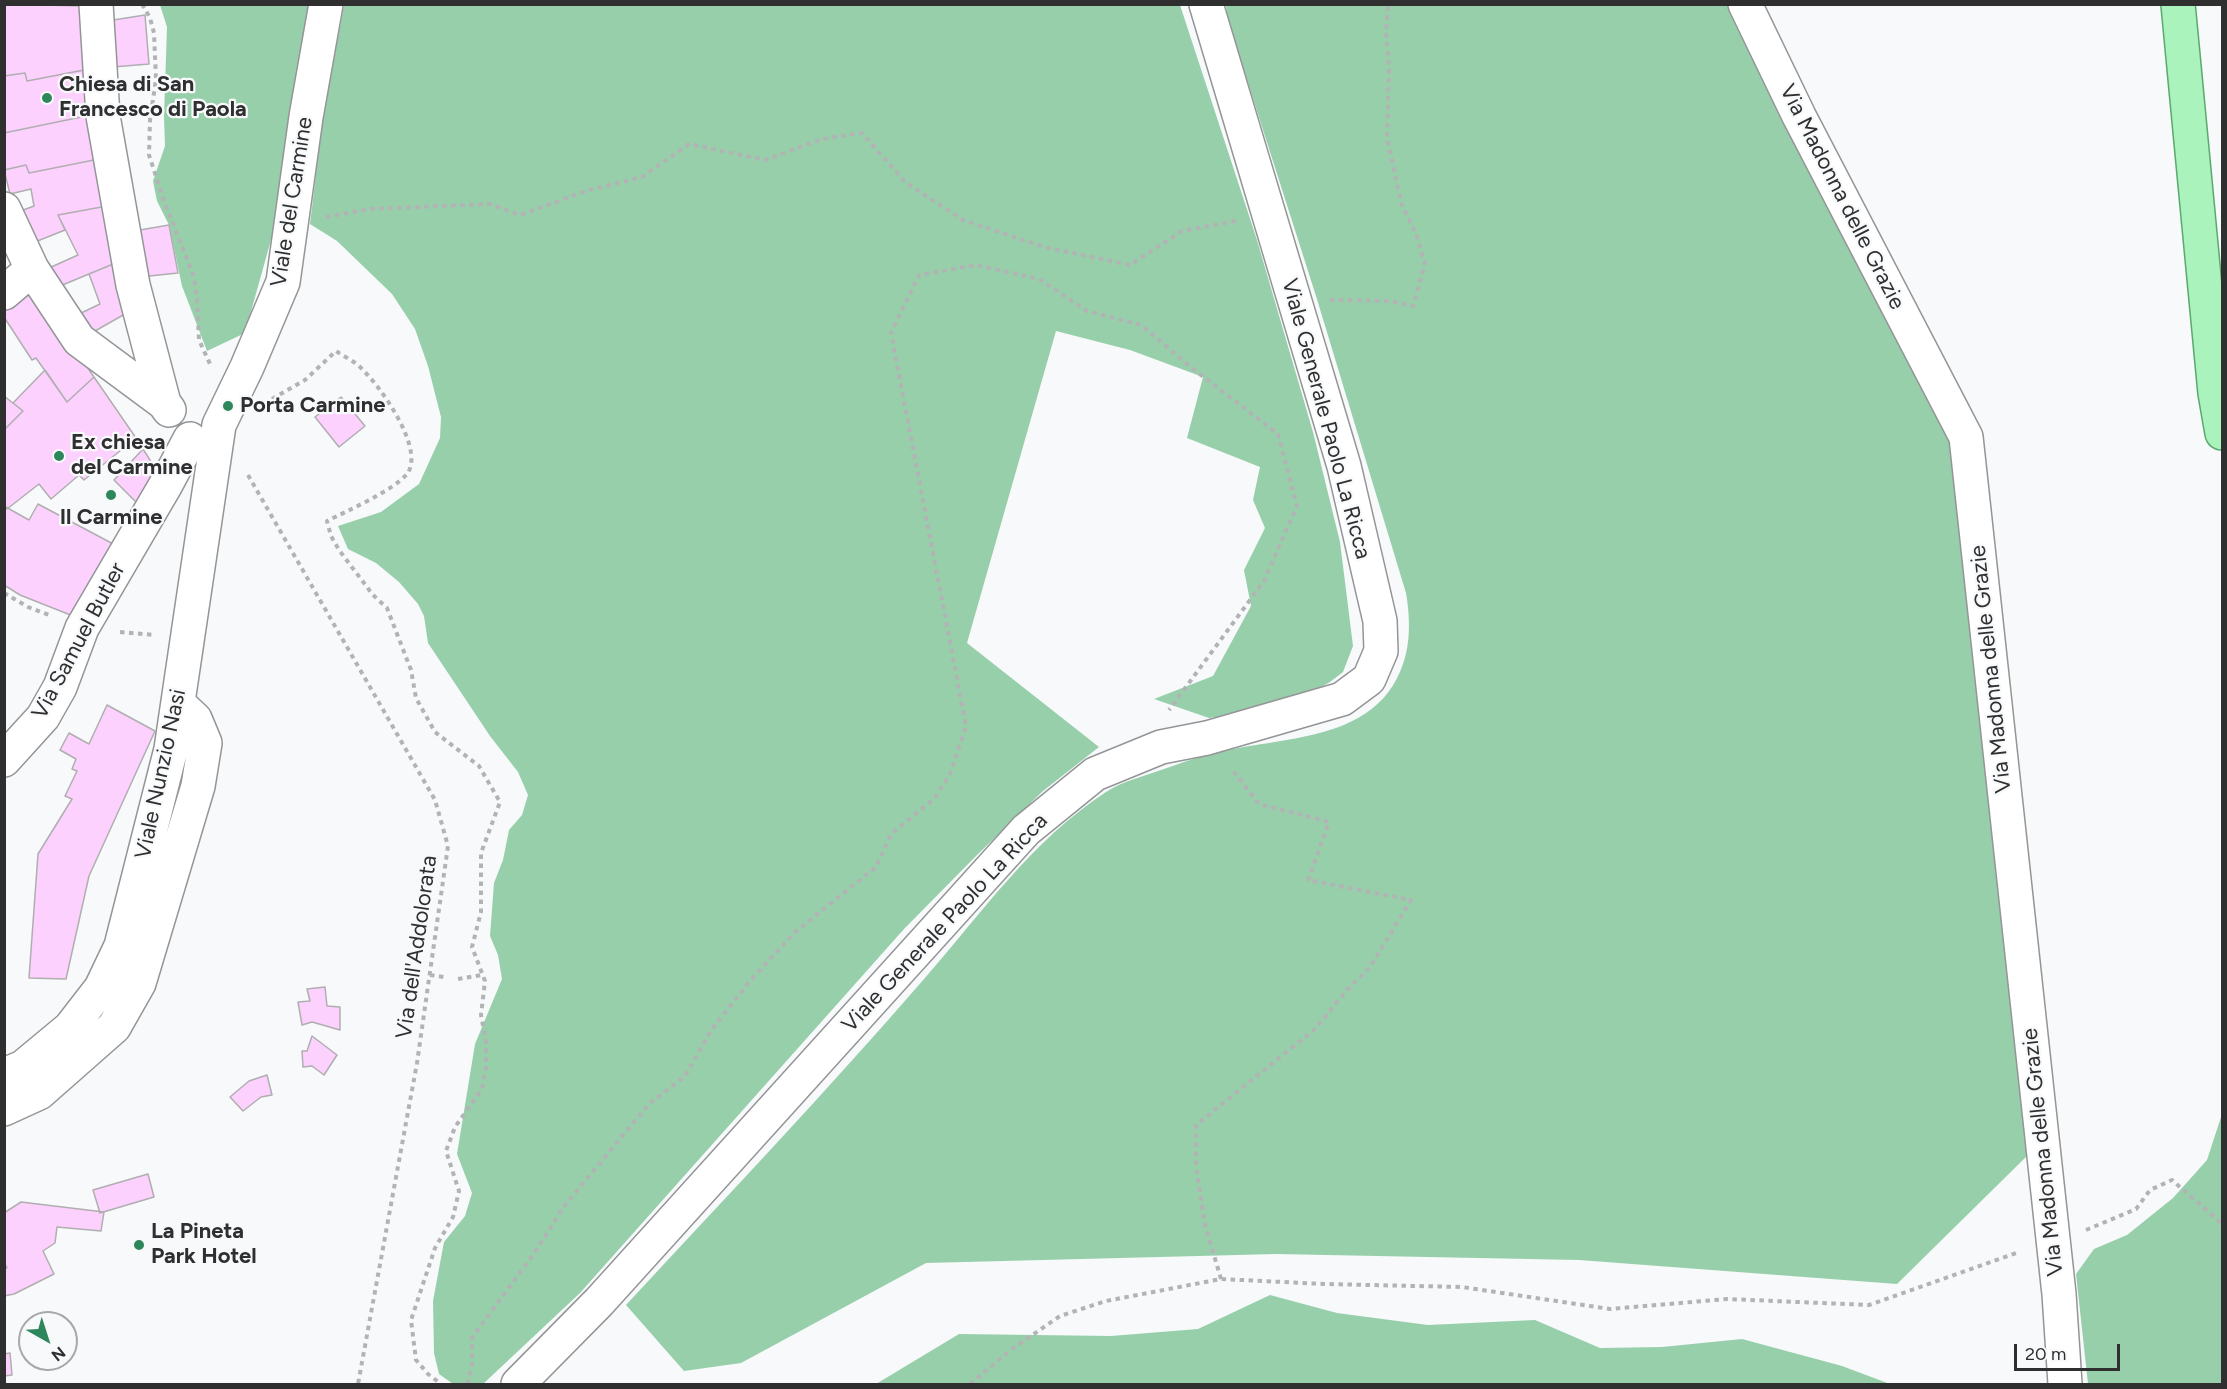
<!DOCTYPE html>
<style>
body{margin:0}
#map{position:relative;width:2227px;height:1389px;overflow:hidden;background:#f7f9fb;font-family:Figtree,sans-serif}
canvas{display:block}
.frame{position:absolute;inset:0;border:6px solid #2f2f30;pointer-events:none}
.north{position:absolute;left:18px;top:1311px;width:60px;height:60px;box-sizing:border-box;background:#f7f9fb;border:2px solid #a7a8aa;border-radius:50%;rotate:141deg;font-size:16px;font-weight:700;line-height:24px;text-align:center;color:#2f2f30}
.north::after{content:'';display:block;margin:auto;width:21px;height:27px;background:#2e865b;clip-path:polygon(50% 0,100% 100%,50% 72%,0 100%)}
.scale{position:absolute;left:2014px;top:1344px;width:106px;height:27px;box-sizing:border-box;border:3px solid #2f2f30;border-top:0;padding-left:8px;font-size:18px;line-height:21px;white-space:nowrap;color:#2f2f30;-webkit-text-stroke:4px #f7f9fb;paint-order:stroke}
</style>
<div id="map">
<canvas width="2227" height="1389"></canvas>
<div class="frame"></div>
<div class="north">N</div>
<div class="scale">20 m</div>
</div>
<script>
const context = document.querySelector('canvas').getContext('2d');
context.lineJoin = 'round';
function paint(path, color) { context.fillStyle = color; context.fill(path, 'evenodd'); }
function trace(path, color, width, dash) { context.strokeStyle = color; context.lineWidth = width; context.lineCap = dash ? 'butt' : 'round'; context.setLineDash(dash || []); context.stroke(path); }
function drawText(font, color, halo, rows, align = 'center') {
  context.font = font + ' Figtree,sans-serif'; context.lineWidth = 4.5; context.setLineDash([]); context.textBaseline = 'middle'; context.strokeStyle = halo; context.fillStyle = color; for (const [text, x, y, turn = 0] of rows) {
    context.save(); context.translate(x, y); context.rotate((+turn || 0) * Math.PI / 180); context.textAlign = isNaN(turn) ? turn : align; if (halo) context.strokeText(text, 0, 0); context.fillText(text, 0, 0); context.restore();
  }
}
const forest = new Path2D(`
 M 160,5 L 311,5 L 276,222 L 245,333 L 207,351 L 182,286 L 169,225 L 157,201 L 153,181 L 165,146 L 164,117 L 167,27 Z
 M 344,5 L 1180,5 L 1257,240 L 1313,432 L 1340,542 L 1353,646 L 1343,672 L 1330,682 L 1312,692 L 1242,714 L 1209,718 L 1154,699 L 1213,676 L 1251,606 L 1244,570 L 1265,528 L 1253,500 L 1260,467 L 1187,438 L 1203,377 L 1130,350 L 1056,331 L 967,643 L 1099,747 L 1043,791 L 977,855 L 904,929 L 580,1293 L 483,1384 L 453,1384 L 439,1374 L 434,1353 L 433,1301 L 444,1242 L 465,1216 L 472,1193 L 457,1154 L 475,1044 L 502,979 L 498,955 L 490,936 L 494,883 L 503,860 L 509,830 L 522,815 L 528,795 L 518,772 L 490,736 L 428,643 L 424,616 L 418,604 L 399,582 L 376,563 L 348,549 L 338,526 L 381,512 L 419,484 L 440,438 L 441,417 L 428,366 L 415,329 L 392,294 L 337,241 L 310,224 L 322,124 Z
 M 1226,5 L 1732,5 L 1952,445 L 2027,1156 L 1897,1284 L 1579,1260 L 1276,1254 L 926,1263 L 741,1363 L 684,1371 L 626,1305 C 726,1197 828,1090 924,979 C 982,913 1031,841 1106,792 C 1121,782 1141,777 1158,771 C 1182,763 1207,753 1233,749 C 1289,738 1366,737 1396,680 C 1411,653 1411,623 1406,593 L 1316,296 L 1227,17 Z
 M 2222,1114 L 2222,1384 L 2088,1384 L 2076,1274 L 2094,1249 L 2127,1235 L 2173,1198 L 2207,1160 Z
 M 1270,1295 L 1337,1313 L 1428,1325 L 1535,1320 L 1600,1348 L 1662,1347 L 1742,1339 L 1842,1366 L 1890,1384 L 876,1384 L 959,1334 L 1111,1336 L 1198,1329 Z`);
const building = new Path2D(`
 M 4,4 L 82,6 L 84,70 L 27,81 L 25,73 L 4,76 Z
 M 145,15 L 149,64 L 113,67 L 107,21 Z
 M 84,70 L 91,115 L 4,133 L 4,76 L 25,73 L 27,81 Z
 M 91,115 L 99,159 L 29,173 L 26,165 L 4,170 L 4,133 Z
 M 99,159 L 107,206 L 58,215 L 65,230 L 35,242 L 18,212 L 34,206 L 31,189 L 10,194 L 4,170 L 26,165 L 29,173 Z
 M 107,206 L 118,262 L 60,286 L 49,268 L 78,255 L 58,215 Z
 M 169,225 L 178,273 L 140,277 L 134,231 Z
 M 118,262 L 132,310 L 88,335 L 77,315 L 100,304 L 89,274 Z
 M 31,286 L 94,377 L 67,402 L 36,358 L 32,360 L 4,317 L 4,305 Z
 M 45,370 L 67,402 L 94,377 L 136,438 L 84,480 L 79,475 L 51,499 L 39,484 L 7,509 L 4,506 L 4,430 L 23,411 L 13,403 Z
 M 4,396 L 23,411 L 4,430 Z
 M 341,397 L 365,426 L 339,447 L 315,417 Z
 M 143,449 L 157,471 L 139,505 L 114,480 Z
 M 38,504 L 117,546 L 78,618 L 20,595 L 4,585 L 4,506 L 29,520 Z
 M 107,705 L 155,731 L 89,876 L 66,979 L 29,978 L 38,854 L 72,799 L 65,796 L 77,771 L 72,769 L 76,759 L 60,750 L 69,733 L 89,744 Z
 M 325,987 L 327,1006 L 340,1007 L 340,1030 L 312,1022 L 302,1025 L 298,1002 L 310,1001 L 307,989 Z
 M 312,1036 L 337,1055 L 324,1075 L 312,1066 L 303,1067 L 302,1051 L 307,1051 Z
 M 267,1075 L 272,1095 L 261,1097 L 243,1111 L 230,1097 L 249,1081 Z
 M 148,1174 L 154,1197 L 100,1213 L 93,1190 Z
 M 21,1202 L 104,1212 L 101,1231 L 57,1227 L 55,1243 L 43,1251 L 54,1274 L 14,1294 L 4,1296 L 4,1268 L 7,1268 L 4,1262 L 4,1213 Z
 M 10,1353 L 12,1375 L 4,1376 L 4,1354 Z`);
const path = new Path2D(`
 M 142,4 L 150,18 L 154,33 L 156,79 L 150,120 L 149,155 L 163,198 L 194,277 L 197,299 L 199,340 L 210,364
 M 326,217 L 369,209 L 490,204 L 520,215 L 589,190 L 642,177 L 689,144 L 765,160 L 822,139 L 862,133 L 905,182 L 963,220 L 1044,247 L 1130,265 L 1182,231 L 1236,221
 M 1330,300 L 1390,301 L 1413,306 L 1425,264 L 1416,234 L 1401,203 L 1387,138 L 1389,69 L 1386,32 L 1388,4
 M 272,399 L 305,380 L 336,351 C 343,356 352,360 359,366 C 379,384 426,449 407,474 C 394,490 347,511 327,521 L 331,536 L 339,550 L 373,595 L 387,608 L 411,670 L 416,698 L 435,732 L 479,766 L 500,802 L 481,853 L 481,912 L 472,947 L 485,981 L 481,1015 L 486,1042 L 486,1068 L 482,1089 L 455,1127 L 446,1151 L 459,1191 L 453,1217 L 435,1248 L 411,1320 L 416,1360 L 428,1374 L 441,1384
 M 248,475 L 435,800 L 448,846 L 417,1063 L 358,1384
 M 4,593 L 28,607 L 49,615
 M 120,632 L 155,635
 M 430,975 L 444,977
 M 458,979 L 482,975
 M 2086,1230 L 2136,1209 L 2150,1190 L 2172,1180 L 2219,1221 L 2222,1228
 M 1221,1279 L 1205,1225 L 1196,1167 L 1196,1125 L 1315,1029 L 1347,990 L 1370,967 L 1411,900 L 1308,880 L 1329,822 L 1259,804 L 1231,768
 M 467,1384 L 472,1366 L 472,1338 L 535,1252 L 565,1205 L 649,1104 L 685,1076 L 712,1029 L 750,981 L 794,933 L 876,867 L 891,834 L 934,799 L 950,774 L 966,726 L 891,333 L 919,275 L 976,265 L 1039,279 L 1087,311 L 1141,325 L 1192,368 L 1278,434 L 1297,506 L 1264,581 L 1169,710
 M 970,1384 L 1012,1349 L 1060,1316 L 1106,1301 L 1221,1279 L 1324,1284 L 1462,1287 L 1610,1309 L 1727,1299 L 1869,1305 L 2019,1252`);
const minor = new Path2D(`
 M 96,4 L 103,116 L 133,285 L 164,403
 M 1745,4 L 1799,116 L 1966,437 L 2059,1294 L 2065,1384
 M 4,209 L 32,269 L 79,340 L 164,403 L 169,410
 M 4,293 L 32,269
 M 4,760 L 43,717 L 60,687 L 82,628 L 165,486 L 190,439
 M 4,1075 L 23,1067 L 70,1028 L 101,988 L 121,946 L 171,749 L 219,425 L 247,367 L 283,282 L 306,117 L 326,4
 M 4,1109 L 39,1093 L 114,1027 L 139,983 L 198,786 L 205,743 L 195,719 L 178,703
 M 518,1384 L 599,1302 L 1026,830 L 1095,774 L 1161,747 L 1207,738 L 1342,699 L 1369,679 L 1381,651 L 1380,621 L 1344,466 L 1206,4`);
const major = new Path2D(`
 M 2178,4 L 2215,393 L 2222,433`);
const markers = [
 [47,98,6,"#2e865b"],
 [228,406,6,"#2e865b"],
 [59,456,6,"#2e865b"],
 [111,495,6,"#2e865b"],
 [139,1245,6,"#2e865b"]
];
const poiNames = [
 ["Chiesa di San",59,85],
 ["Francesco di Paola",59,110],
 ["Porta Carmine",240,406],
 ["Ex chiesa",71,443],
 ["del Carmine",71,468],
 ["Il Carmine",111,518,"center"],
 ["La Pineta",151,1232],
 ["Park Hotel",151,1257]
];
const streetNames = [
 ["Via Madonna delle Grazie",1842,197,63],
 ["Viale del Carmine",292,202,-81],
 ["Viale Generale Paolo La Ricca",1326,419,75],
 ["Via Samuel Butler",79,641,-62],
 ["Via Madonna delle Grazie",1991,669,-96],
 ["Viale Nunzio Nasi",161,774,-78],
 ["Viale Generale Paolo La Ricca",945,923,-47],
 ["Via dell'Addolorata",417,947,-82],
 ["Via Madonna delle Grazie",2043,1152,-96]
];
paint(forest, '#98cfab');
paint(building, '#fcd1fe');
trace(building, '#b0aeb0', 1.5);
trace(minor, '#949597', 36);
trace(major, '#5ba96e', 36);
trace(path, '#b2b3b5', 4, [4.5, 4.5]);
trace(minor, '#fff', 33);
trace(major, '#aaf3bc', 33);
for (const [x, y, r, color] of markers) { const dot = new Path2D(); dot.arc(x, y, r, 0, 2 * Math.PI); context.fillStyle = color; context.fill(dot); trace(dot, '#f7f9fb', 2); }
drawText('bold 22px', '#2f2f30', '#f7f9fb', poiNames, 'left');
drawText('22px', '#2f2f30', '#f7f9fb', streetNames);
</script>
